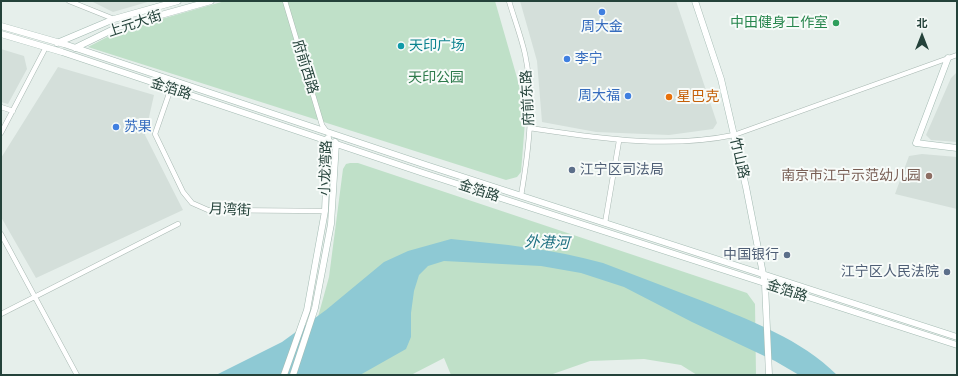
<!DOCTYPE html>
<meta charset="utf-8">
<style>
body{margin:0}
#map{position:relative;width:958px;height:376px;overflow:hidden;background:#e6efeb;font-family:Karla,"Noto Sans SC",sans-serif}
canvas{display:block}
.frame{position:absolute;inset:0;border:2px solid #24423a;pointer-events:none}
.north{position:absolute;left:902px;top:16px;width:40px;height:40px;-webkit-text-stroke:3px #f7fbf9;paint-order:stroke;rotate:0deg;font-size:11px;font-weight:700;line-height:16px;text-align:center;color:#24423a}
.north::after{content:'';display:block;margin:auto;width:14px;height:18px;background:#24423a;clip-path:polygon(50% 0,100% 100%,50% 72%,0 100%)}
</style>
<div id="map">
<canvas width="958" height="376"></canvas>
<div class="frame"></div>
<div class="north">北</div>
</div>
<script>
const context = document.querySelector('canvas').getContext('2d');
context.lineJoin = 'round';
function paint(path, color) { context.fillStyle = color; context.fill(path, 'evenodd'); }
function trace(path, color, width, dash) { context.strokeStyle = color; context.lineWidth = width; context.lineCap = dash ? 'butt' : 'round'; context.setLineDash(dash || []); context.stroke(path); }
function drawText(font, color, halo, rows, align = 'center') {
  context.font = font + ' Karla,"Noto Sans SC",sans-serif'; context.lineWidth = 4; context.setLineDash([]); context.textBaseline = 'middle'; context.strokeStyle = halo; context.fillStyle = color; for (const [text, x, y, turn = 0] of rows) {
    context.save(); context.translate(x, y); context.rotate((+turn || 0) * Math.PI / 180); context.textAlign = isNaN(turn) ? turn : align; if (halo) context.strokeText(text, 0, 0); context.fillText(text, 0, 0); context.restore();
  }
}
const built = new Path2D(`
 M 91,1 L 151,1 L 113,12 Z
 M 520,1 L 676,1 L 717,123 L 713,129 L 669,135 L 596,132 L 542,122 L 537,61 Z
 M 1,49 L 24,56 L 27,69 L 8,104 L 1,102 Z
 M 58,67 L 154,95 L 145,135 L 183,210 L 36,278 L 1,217 L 1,158 Z
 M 957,72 L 957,142 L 931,140 L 926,135 L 951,78 Z
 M 922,154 L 957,157 L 957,209 L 895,194 L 909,156 Z`);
const green = new Path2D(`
 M 225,1 L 495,1 L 526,109 L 521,172 L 517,177 L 506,180 L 88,47 L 119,31 Z
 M 350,163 L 358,163 L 747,293 L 755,304 L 756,375 L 697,375 L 681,365 L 644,359 L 590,361 L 550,375 L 451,375 L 444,358 L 411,375 L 302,375 L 329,277 L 343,169 L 346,164 Z`);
const water = new Path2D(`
 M 451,239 C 502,244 553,249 603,263 C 637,276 671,289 705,302 C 751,321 801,339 837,375 L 799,375 L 775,361 L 692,322 L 624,287 L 581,273 L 541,266 L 444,261 L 428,266 L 419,275 L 414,291 L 411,313 L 411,337 L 406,349 L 360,375 L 216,375 L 282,342 L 326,310 L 384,262 L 408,251 Z`);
const street = new Path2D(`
 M 69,1 L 114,19
 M 285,1 L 322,125 L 327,132
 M 509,1 C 514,18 521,36 525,54 C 535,101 529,149 521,196
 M 171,88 L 155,134 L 183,192 L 192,203 L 208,210 L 325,211
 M 1,107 L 13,111
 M 530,128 C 598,138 666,149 734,135 L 957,55
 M 1,133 L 46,47
 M 605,223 L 619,141
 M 1,234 L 77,375
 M 1,314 L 178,224`);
const secondary = new Path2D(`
 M 695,1 L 721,79 L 746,187 L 765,284 L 769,375
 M 1,26 L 64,44 L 426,165 L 957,337
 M 1,34 L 62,52 L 423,173 L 957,345
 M 57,43 L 114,19 L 178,1
 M 75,48 L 118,27 L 211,1
 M 948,58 L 916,143 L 957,148
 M 284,375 L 307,310 L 325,211 L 328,138
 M 293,375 L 315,308 L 331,224 L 336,143 L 335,142`);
const markers = [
 [602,12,4,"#3f7fe0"],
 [836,23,4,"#2e9e5b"],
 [401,46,4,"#0f9aa8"],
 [567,59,4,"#3f7fe0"],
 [628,96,4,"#3f7fe0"],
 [669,97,4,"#e8710a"],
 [116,127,4,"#3f7fe0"],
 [572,170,4,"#5c6f8a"],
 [929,176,4,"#8d6e63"],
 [787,255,4,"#5c6f8a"],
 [947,272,4,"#5c6f8a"]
];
const leisureNames = [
 ["中田健身工作室",828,23]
];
const streetNames = [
 ["上元大街",135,24,-18],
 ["府前西路",305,67,73],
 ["金箔路",171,89,18],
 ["府前东路",528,98,-93],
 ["竹山路",739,158,77],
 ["小龙湾路",326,168,-88],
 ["金箔路",479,191,18],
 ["月湾街",230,210,3],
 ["金箔路",787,291,18]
];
const shopNames = [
 ["周大金",602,27,"center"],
 ["李宁",575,59],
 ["周大福",620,96,"right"],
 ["苏果",124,127]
];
const cultureNames = [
 ["天印广场",409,46]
];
const parkNames = [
 ["天印公园",436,78]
];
const foodNames = [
 ["星巴克",677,97]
];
const serviceNames = [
 ["江宁区司法局",580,170,"left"],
 ["中国银行",779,255],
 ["江宁区人民法院",939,272]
];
const educationNames = [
 ["南京市江宁示范幼儿园",921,176]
];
const waterNames = [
 ["外港河",547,243,2]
];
paint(built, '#d4dfda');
paint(green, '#bfe0c8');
paint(water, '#8ec9d4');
trace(street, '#a8b8b2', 5.5);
trace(secondary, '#a4bbb3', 7);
trace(street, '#fff', 4.5);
trace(secondary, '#fff', 6);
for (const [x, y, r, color] of markers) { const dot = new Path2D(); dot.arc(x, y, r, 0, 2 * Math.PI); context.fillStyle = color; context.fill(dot); trace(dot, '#f7fbf9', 1.5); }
drawText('14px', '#27864d', '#f7fbf9', leisureNames, 'right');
drawText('14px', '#24423a', '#f7fbf9', streetNames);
drawText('14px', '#366cbe', '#f7fbf9', shopNames, 'left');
drawText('14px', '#0d838f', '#f7fbf9', cultureNames, 'left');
drawText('14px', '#2d7a4b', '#f7fbf9', parkNames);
drawText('14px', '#c56008', '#f7fbf9', foodNames, 'left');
drawText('14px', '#4e5e75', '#f7fbf9', serviceNames, 'right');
drawText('14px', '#785e54', '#f7fbf9', educationNames, 'right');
drawText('italic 15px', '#1c6f80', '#f7fbf9', waterNames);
</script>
